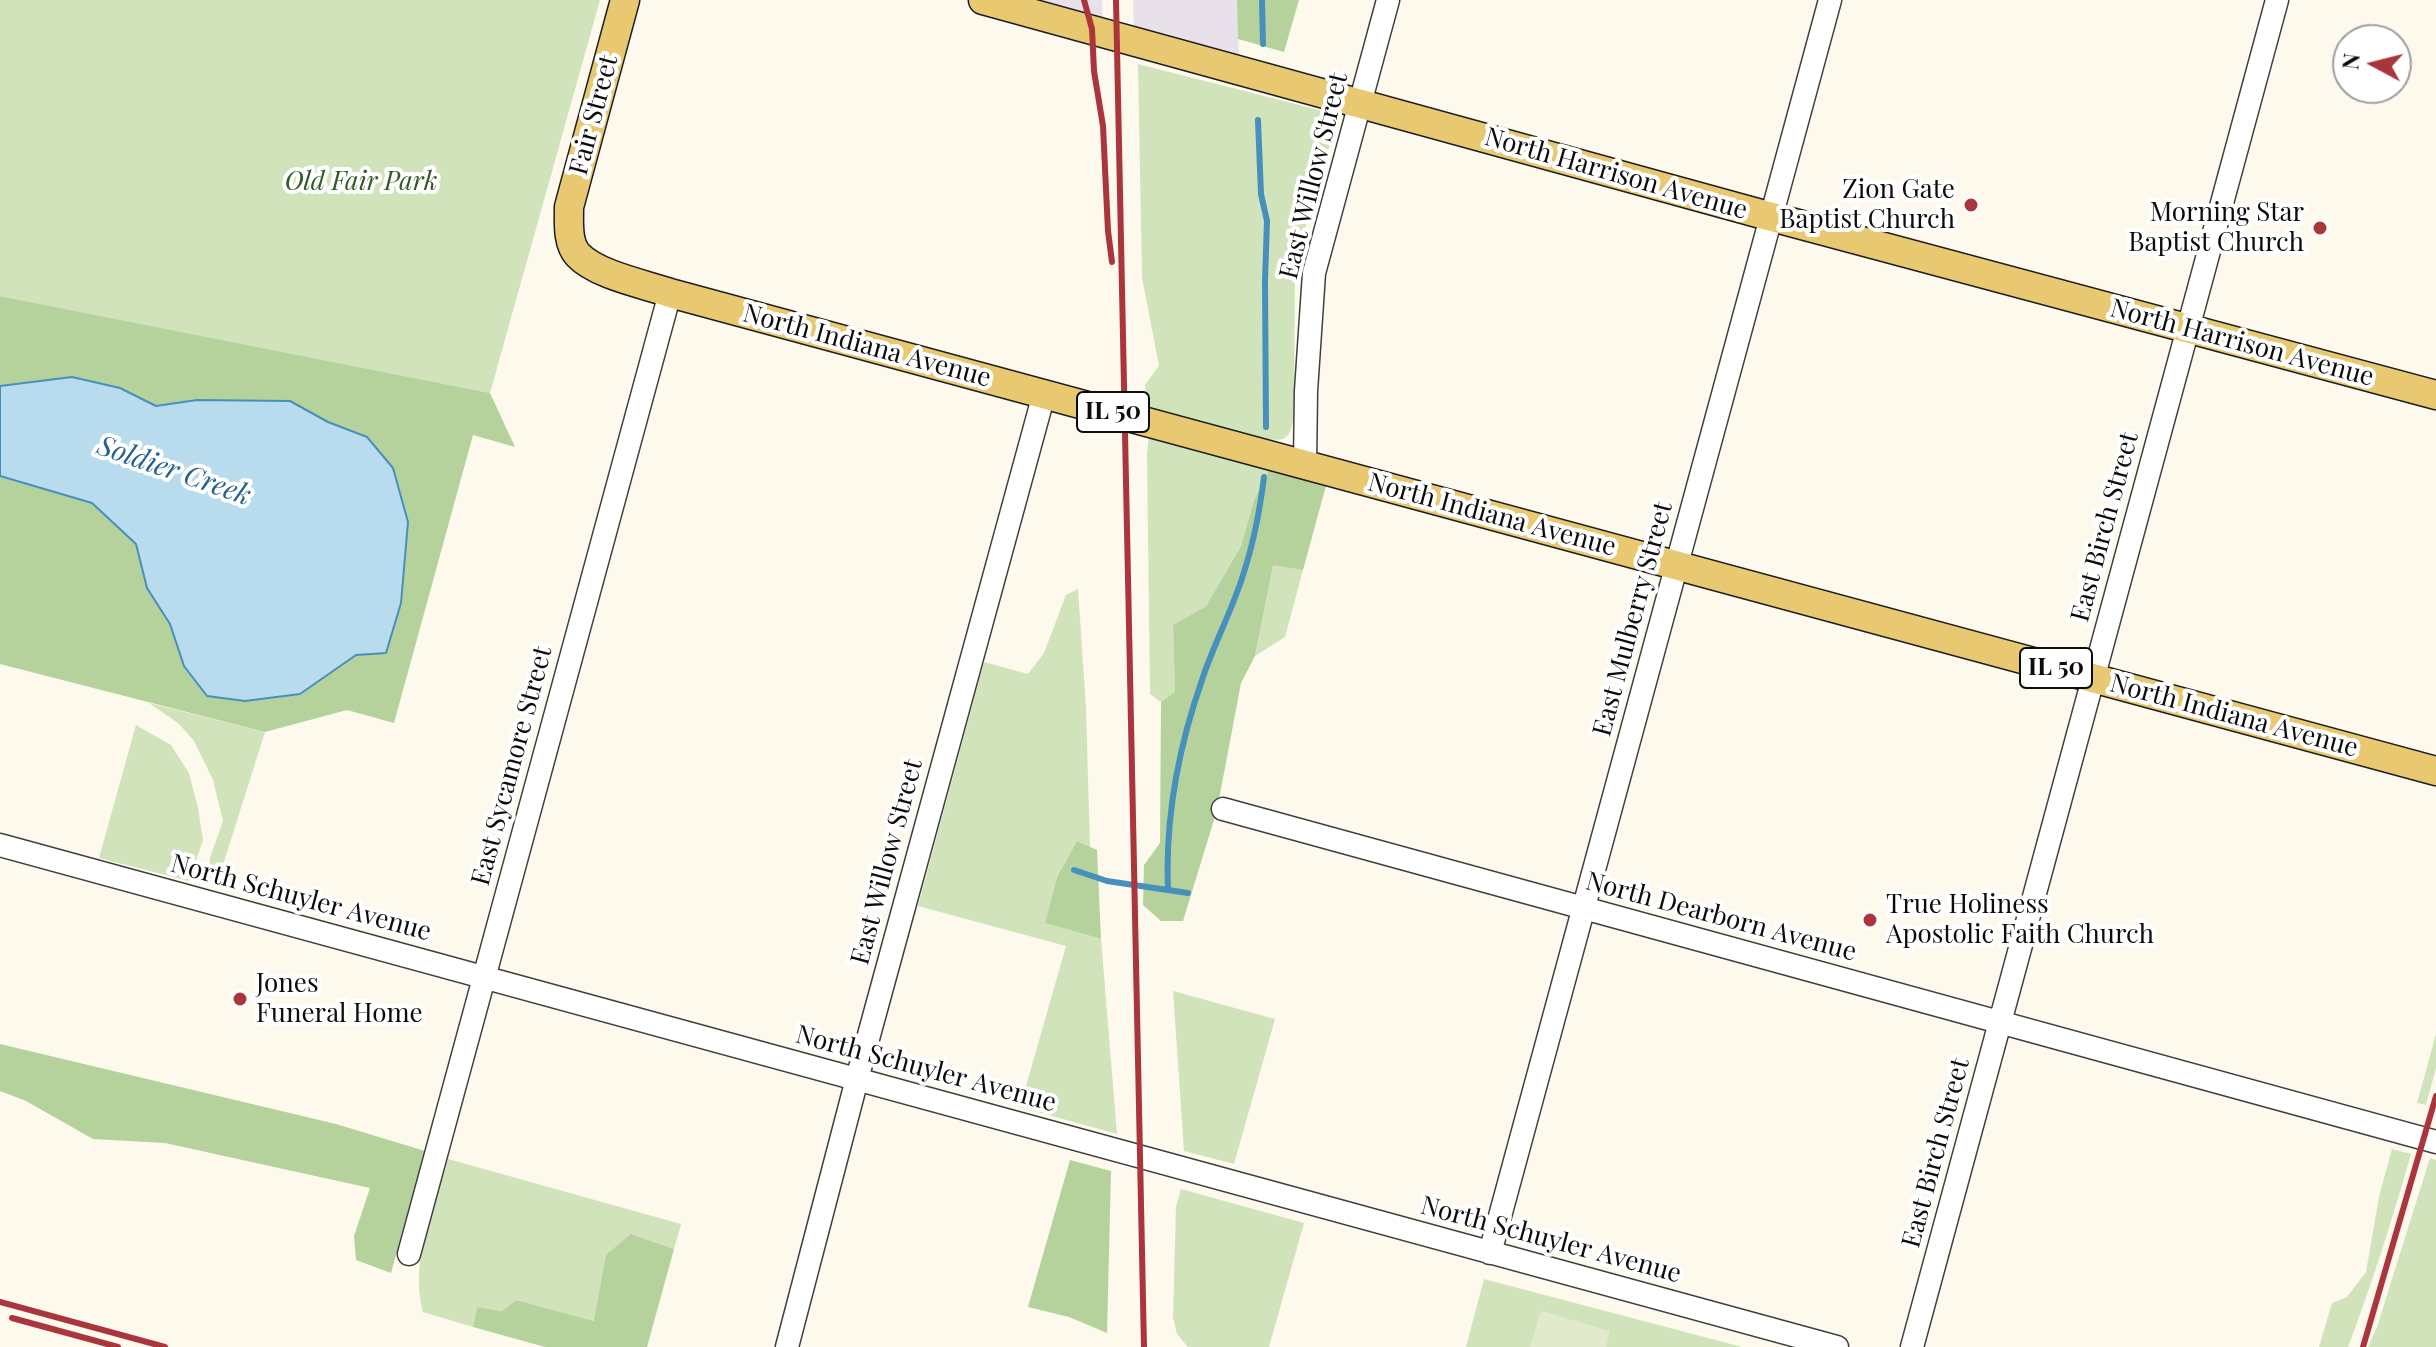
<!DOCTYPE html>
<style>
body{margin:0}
#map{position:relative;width:2436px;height:1347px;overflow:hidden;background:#fdf9ed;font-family:"Playfair Display",serif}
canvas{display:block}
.north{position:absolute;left:2332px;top:24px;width:80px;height:80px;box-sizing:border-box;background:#fff;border:2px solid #9e9e9e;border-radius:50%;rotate:277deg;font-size:22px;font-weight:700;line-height:32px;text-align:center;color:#0c0c0c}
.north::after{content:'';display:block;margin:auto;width:28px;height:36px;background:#aa353d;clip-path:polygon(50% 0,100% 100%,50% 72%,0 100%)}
</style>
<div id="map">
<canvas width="2436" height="1347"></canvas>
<div class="north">N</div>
</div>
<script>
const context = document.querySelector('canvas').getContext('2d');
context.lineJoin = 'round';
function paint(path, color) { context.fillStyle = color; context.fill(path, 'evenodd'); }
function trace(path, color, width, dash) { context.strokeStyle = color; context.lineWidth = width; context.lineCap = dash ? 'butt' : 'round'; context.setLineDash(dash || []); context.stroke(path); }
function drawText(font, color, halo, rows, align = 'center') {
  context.font = font + ' "Playfair Display",serif'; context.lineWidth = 8; context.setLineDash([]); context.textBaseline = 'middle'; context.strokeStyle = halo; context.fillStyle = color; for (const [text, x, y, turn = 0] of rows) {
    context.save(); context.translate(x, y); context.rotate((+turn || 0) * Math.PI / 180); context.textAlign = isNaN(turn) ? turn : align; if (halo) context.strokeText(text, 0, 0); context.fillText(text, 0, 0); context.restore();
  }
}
const industrial = new Path2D(`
 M 1025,0 L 1102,0 L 1103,21 Z
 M 1133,0 L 1237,0 L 1239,58 L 1134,29 Z`);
const green = new Path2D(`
 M 0,0 L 600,0 L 490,393 L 0,296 Z
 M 1138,64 L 1323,111 C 1334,118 1333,124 1332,137 L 1295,263 L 1294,413 C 1291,442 1284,442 1258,438 L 1148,407 L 1145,385 L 1159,366 L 1142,277 Z
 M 1149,435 L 1270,468 L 1254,500 L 1241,546 L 1206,606 L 1173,625 L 1175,692 L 1161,702 L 1150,694 L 1147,454 Z
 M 1273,564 L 1303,570 L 1285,637 L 1255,656 Z
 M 1078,589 L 1086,708 L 1090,847 L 1077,841 L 1057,877 L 1045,923 L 1101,939 L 1117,1134 L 1020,1107 L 1066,946 L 918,906 L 984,662 L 1028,674 L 1044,653 L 1066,595 Z
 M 149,703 L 265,732 L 216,887 L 209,882 L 210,858 L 223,821 L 213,780 L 194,741 L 178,723 Z
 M 136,725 L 171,745 L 189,773 L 198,808 L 203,840 L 189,881 L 99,858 Z
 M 1173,991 L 1275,1019 L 1234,1164 L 1184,1151 Z
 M 2436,1034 L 2436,1068 L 2426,1105 L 2417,1103 Z
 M 2392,1149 L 2411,1154 C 2392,1220 2372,1284 2348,1347 L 2319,1347 L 2332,1303 L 2347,1297 L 2366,1272 L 2379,1197 Z
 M 2430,1158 L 2436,1160 L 2436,1347 L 2368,1347 L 2377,1327 Z
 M 448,1159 L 681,1224 L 674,1249 L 631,1234 L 594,1321 L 516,1300 L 502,1311 L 477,1307 L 473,1327 L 423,1312 C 409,1261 434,1208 448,1159 Z
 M 1181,1189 L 1304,1223 L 1269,1347 L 1188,1347 L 1177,1334 L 1173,1317 L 1176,1207 Z
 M 1484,1279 L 1742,1347 L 1466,1347 Z`);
const forest = new Path2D(`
 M 1237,0 L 1299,0 L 1284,52 L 1238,39 Z
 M 0,296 L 490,393 L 515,447 L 473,435 L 394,723 L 347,710 L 265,732 L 0,664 L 0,476 L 92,503 L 136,544 L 147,588 L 170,624 L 184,666 L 207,696 L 300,694 L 356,655 L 386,652 L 401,603 L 408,522 L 393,468 L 367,437 L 328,422 L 290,401 L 197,400 L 156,406 L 120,388 L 72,377 L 0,386 Z
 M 1270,468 L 1327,482 L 1303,570 L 1273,565 L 1255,656 L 1241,683 L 1217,810 L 1183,921 L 1161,921 L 1143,905 L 1144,865 L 1160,843 L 1161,702 L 1175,692 L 1173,625 L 1206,606 L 1241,546 L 1254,500 Z
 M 1077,841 L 1097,850 L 1101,939 L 1045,923 L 1057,877 Z
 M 0,1044 L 336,1124 L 425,1151 L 391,1273 L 356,1260 L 354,1236 L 370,1188 L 165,1143 L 93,1139 L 26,1101 L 0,1091 Z
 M 1070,1160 L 1111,1171 L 1107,1333 L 1069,1317 L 1028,1307 Z
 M 631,1234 L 674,1249 L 647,1347 L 545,1347 L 473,1327 L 477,1307 L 502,1311 L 516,1300 L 594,1321 L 606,1255 Z`);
const pitch = new Path2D(`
 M 1541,1311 L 1610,1331 L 1606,1347 L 1530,1347 Z`);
const water = new Path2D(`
 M 72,377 L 120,388 L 156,406 L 197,400 L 290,401 L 328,422 L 367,437 L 393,468 L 408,522 L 401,603 L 386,653 L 356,655 L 300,694 L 245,701 L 207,696 L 184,666 L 170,624 L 147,588 L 136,544 L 92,503 L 0,476 L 0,386 Z`);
const stream = new Path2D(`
 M 1262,0 L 1263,44
 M 1258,120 L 1261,194 L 1267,221 L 1265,281 L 1266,427
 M 1074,870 L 1107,881 L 1188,893
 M 1168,889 C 1165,818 1179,746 1202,680 C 1214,643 1233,609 1244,572 C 1254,541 1260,509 1264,477`);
const minor = new Path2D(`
 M 1305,464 L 1306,391 L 1314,273 L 1388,0
 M 1223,809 L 2436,1142
 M 0,845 L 1837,1347
 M 1490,1253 L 1830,0
 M 409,1254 L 670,293
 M 787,1347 L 857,1079 L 1044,394
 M 1912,1347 L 2277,0`);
const major = new Path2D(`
 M 625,0 L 569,207 C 569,222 567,243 578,255 C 597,275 644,284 670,293 L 2436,771
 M 983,0 L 1772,217 L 2436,395`);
const rail = new Path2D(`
 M 1084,0 L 1092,29 L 1094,71 L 1103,126 L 1108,231 L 1112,262
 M 1116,0 L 1144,1347
 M 0,1302 L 165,1347
 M 12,1318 L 118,1347
 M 2363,1347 L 2436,1096`);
const markers = [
 [1971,205,8,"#aa353d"],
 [2320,228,8,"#aa353d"],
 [1870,920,8,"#aa353d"],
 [240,999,8,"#aa353d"]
];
const shields = [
 [1113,412,72],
 [2056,668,72]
];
const shieldNames = [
 ["IL 50",1113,412],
 ["IL 50",2056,668]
];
const streetNames = [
 ["Fair Street",594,115,-75],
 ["North Harrison Avenue",1616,174,16],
 ["East Willow Street",1314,176,-76],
 ["North Harrison Avenue",2242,343,15],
 ["North Indiana Avenue",867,346,15],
 ["North Indiana Avenue",1492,515,15],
 ["East Birch Street",2105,527,-75],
 ["East Mulberry Street",1633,619,-75],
 ["North Indiana Avenue",2234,716,15],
 ["East Sycamore Street",512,766,-75],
 ["East Willow Street",887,862,-75],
 ["North Schuyler Avenue",301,898,15],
 ["North Dearborn Avenue",1721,917,15],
 ["North Schuyler Avenue",926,1069,15],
 ["East Birch Street",1936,1153,-75],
 ["North Schuyler Avenue",1551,1240,15]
];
const parkNames = [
 ["Old Fair Park",361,182]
];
const poiNames = [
 ["Zion Gate",1955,190],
 ["Baptist Church",1955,220],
 ["Morning Star",2304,213],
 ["Baptist Church",2304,243],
 ["True Holiness",1886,905,"left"],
 ["Apostolic Faith Church",1886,935,"left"],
 ["Jones",256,984,"left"],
 ["Funeral Home",256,1014,"left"]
];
const waterNames = [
 ["Soldier Creek",174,471,19]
];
paint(industrial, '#e9e1ea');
paint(green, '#d0e3bb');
paint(forest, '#b5d29c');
paint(pitch, '#e1ebcb');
paint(water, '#b8dbee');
trace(water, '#4790bc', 2);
trace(stream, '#4790bc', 6);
trace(minor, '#3f3f3f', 25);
trace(major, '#1d1d1d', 31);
trace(minor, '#fff', 22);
trace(major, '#e8c972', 28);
trace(rail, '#aa353d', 6);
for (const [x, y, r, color] of markers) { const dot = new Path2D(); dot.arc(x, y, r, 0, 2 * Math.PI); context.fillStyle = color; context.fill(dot); trace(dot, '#fff', 3); }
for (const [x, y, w] of shields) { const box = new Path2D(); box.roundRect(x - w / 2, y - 20, w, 40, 6); context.fillStyle = '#fff'; context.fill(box); trace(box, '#0c0c0c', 2); }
drawText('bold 24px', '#0c0c0c', null, shieldNames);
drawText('26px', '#0c0c0c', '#fff', streetNames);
drawText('italic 26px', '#315b25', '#fff', parkNames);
drawText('26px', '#0c0c0c', '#fff', poiNames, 'right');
drawText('italic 28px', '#25628e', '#fff', waterNames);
</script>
